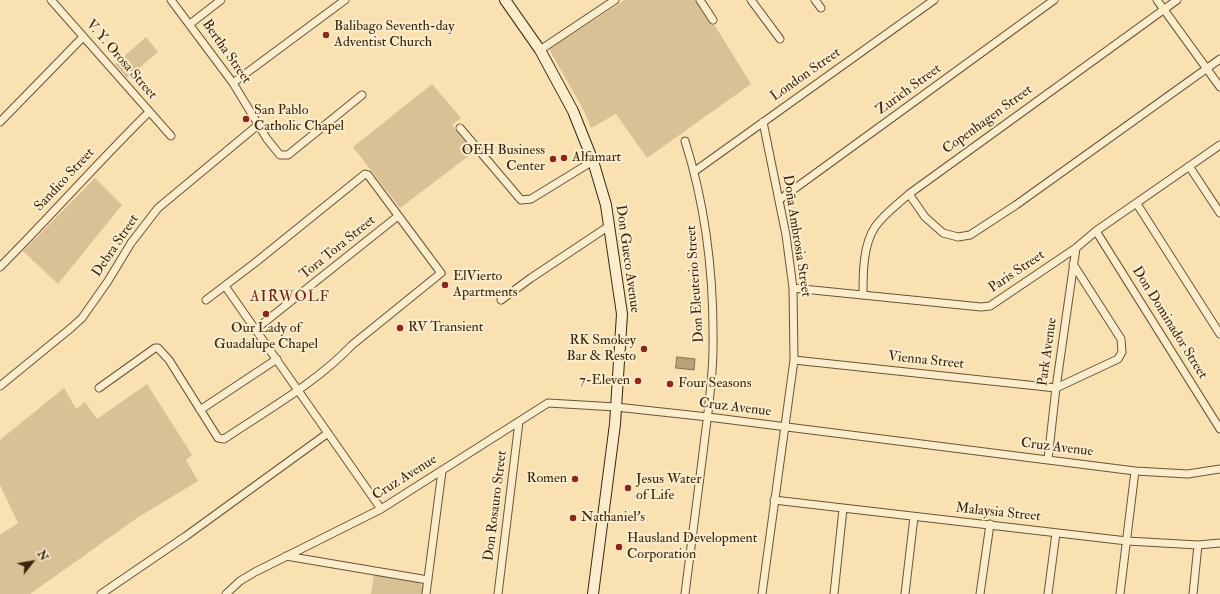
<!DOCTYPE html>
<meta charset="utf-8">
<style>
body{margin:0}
#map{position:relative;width:1220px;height:594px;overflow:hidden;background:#f9e1b1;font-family:"IM FELL Double Pica",serif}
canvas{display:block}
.north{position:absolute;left:12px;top:542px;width:40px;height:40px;-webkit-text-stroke:3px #fbeccc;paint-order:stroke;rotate:59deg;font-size:11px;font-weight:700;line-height:16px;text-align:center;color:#3b2510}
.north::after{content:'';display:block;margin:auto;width:14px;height:18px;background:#3b2510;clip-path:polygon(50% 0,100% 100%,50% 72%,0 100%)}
</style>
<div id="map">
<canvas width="1220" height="594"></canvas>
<div class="north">N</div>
</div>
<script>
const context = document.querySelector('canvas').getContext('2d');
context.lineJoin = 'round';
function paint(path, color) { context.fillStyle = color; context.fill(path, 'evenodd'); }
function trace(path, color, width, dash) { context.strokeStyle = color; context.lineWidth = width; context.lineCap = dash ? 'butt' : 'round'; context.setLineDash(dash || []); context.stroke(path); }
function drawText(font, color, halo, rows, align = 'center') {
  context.font = font + ' "IM FELL Double Pica",serif'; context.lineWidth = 4; context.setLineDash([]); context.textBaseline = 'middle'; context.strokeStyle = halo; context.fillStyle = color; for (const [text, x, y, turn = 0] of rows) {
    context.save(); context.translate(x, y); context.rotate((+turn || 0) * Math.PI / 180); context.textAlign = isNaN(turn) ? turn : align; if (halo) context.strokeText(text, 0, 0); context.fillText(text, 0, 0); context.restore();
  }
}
const green = new Path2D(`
 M 625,0 L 699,0 L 751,84 L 647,158 L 616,114 L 591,128 L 583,109 L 549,49 Z
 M 146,37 L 158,52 L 127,78 L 115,64 Z
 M 432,84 L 461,118 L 452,125 L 474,152 L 400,208 L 353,147 Z
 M 95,178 L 122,205 L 58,284 L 23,251 Z
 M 147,384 L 192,455 L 186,460 L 198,481 L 137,518 L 30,594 L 0,594 L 0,535 L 18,523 L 0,485 L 0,440 L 64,388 L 76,409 L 85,402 L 97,419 Z
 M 374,574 L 416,580 L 423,586 L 423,594 L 371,594 Z`);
const water = new Path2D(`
 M 677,357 L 695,359 L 694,370 L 676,368 Z`);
const street = new Path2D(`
 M 51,0 L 171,136
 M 171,0 L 233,83 L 267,139 L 280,155 L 288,155 L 362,95
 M 700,0 L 713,20
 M 751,0 L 780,39
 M 815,0 L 821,8
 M 1157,0 L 1220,87
 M 190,24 L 221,0
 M 540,50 L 615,0
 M 233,83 L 345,0
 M 0,122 L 83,37
 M 460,128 L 521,200 L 531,199 L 593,161
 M 685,141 C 706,207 714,278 713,347 C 713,382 707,418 703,453 C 697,500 691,547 685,594
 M 1189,166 L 1220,213
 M 695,171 L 934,0
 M 909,194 L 925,217 L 943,233 L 958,237 L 970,235 L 1016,205 L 1220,59
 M 779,200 L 1054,0
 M 1137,204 L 1220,334
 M 1096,231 L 1220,429
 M 0,267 C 51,216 98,162 149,112
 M 225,286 L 381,509
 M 793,288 L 981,307 L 990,306 L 1076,248 L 1096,231 L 1220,145
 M 863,294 C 863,273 863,245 875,227 C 884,214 898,204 909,194 L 1177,0
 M 501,300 L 531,278 L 609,226
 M 256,329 L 398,216
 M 794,360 L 1056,388 L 1118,359 L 1122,352 L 1121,339 L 1073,264
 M 0,386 L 71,328 L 82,318 L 108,281 L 131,243 L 158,208 L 258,125
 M 99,388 L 155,348 L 158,348 L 169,360 L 218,438 L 224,439 C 267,410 316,383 352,345 L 441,273 L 368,175 L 365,174 L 256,262 L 206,300
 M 200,410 L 277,359
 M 1048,459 L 1056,388 L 1076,248
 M 774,500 L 1127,541 L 1198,545 L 1220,543
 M 286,556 L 428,580
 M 101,594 L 186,536 L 328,433
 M 226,594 L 240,581 L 255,572 L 381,509 L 548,403 L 616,407 L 708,417 L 1135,471 L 1188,474 L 1220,469
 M 426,594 L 442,471
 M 498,594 L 519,422
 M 762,594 L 794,360 L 793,288 L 786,235 L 763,122
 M 834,594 L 843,509
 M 905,594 L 914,517
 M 980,594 L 990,524
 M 1048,594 L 1056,533
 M 1120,594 L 1135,471
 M 1193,594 L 1198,545`);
const secondary = new Path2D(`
 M 505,0 L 540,50 L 573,111 L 593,161 L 606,205 L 622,314 L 615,424 L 593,594`);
const markers = [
 [326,35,4,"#8f2418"],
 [246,119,4,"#8f2418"],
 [564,158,4,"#8f2418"],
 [553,159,4,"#8f2418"],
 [445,285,4,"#8f2418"],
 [266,314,4,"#8f2418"],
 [400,328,4,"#8f2418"],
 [644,349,4,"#8f2418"],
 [638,381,4,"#8f2418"],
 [670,384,4,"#8f2418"],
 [575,479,4,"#8f2418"],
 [628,488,4,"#8f2418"],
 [573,518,4,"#8f2418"],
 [619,547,4,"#8f2418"]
];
const poiNames = [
 ["Balibago Seventh-day",334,27],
 ["Adventist Church",334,43],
 ["San Pablo",254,111],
 ["Catholic Chapel",254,127],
 ["OEH Business",545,151,"right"],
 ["Center",545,167,"right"],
 ["Alfamart",572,158],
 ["ElVierto",453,277],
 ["Apartments",453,293],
 ["RV Transient",408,328],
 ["Our Lady of",266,329,"center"],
 ["Guadalupe Chapel",266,345,"center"],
 ["RK Smokey",636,341,"right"],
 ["Bar & Resto",636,357,"right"],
 ["7-Eleven",630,381,"right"],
 ["Four Seasons",678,384],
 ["Romen",567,479,"right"],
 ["Jesus Water",636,480],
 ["of Life",636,496],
 ["Nathaniel's",581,518],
 ["Hausland Development",627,539],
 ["Corporation",627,555]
];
const streetNames = [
 ["Bertha Street",226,52,55],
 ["V. Y. Orosa Street",121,60,49],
 ["London Street",806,75,-35],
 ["Zurich Street",909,90,-36],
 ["Copenhagen Street",988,120,-36],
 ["Sandico Street",65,180,-47],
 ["Doña Ambrosia Street",796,236,81],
 ["Debra Street",116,246,-56],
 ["Tora Tora Street",338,248,-39],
 ["Don Gueco Avenue",627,259,82],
 ["Paris Street",1017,272,-34],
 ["Don Eleuterio Street",696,284,-94],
 ["Don Dominador Street",1169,323,58],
 ["Park Avenue",1048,352,-82],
 ["Vienna Street",926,361,6],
 ["Cruz Avenue",735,408,7],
 ["Cruz Avenue",1057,448,7],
 ["Cruz Avenue",405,478,-32],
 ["Don Rosauro Street",496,506,-83],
 ["Malaysia Street",998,513,6]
];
const neighbourhoodNames = [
 ["AIRWOLF",290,298]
];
paint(green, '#d9c196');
paint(water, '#b8a17a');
trace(water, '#866f50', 1);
trace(street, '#6a5438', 9);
trace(secondary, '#3b2510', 12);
trace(street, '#fbeccc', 7);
trace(secondary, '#fbeccc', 10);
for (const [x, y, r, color] of markers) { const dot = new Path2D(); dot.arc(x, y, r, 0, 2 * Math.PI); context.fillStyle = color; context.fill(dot); trace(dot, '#fbeccc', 1.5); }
drawText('14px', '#3b2510', '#fbeccc', poiNames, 'left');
drawText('14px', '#3b2510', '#fbeccc', streetNames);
context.letterSpacing = '1px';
drawText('15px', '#7a1f14', '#fbeccc', neighbourhoodNames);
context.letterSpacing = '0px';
</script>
